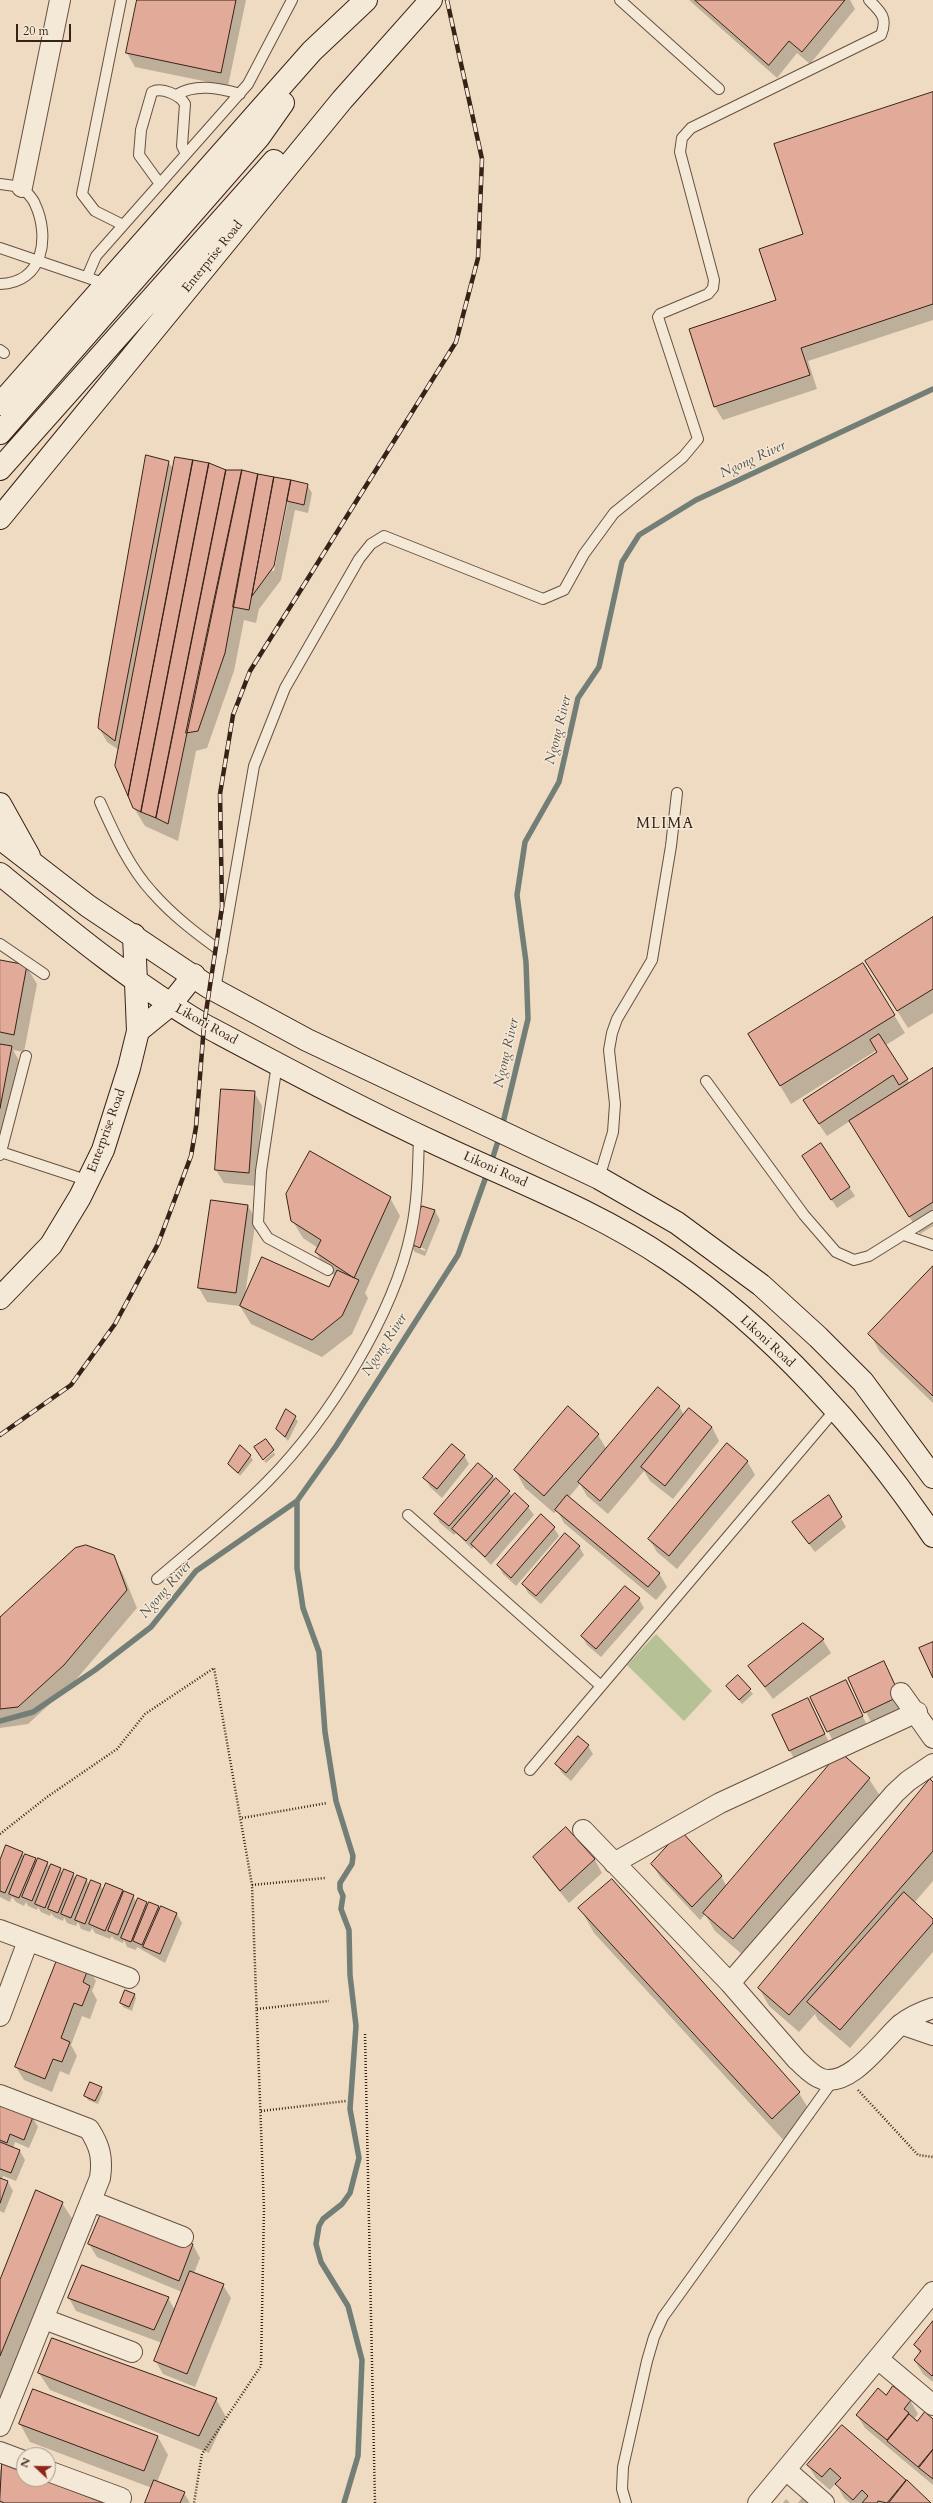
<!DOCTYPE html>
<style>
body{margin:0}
#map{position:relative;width:933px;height:2503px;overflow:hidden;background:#eedbc2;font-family:Cardo,serif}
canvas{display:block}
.north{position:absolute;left:16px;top:2447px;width:40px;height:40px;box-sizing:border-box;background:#f4e8d7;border:1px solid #a9998a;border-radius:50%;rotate:292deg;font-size:11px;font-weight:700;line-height:16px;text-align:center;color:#382217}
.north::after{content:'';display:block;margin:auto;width:14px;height:18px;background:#8f2418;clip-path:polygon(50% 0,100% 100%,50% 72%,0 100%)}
.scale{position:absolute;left:16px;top:24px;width:55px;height:18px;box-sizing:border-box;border:2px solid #382217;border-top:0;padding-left:5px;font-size:12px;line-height:14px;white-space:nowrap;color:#382217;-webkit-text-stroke:3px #f4e8d7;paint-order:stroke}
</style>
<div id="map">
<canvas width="933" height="2503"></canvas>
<div class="north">N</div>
<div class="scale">20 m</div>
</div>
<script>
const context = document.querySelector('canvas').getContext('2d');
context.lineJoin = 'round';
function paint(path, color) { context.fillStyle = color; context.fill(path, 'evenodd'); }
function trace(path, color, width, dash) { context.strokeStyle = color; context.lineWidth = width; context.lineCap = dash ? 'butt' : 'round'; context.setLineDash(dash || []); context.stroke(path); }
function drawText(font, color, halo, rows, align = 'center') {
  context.font = font + ' Cardo,serif'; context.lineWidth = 3; context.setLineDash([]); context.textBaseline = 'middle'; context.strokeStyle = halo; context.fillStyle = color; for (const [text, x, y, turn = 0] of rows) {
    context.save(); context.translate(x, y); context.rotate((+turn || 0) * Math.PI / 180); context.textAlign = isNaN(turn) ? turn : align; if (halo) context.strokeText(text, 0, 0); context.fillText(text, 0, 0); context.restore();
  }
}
const green = new Path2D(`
 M 656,1634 L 712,1691 L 684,1721 L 627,1665 Z`);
const shadow = new Path2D(`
 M 138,0 L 246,0 L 228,86 L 135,67 L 127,53 Z
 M 689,0 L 850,0 L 855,9 L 810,64 L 797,53 L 777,78 Z
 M 933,93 L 933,320 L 808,361 L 817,389 L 723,420 L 715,407 L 777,301 L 804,235 Z
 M 168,462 L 174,470 L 226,471 L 258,475 L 307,485 L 312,493 L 308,513 L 295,510 L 281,580 L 259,609 L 256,623 L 244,620 L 234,671 L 207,748 L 196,751 L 178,841 L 145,826 L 134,808 L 119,750 L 107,742 L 99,728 ZM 286,499 L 288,501 L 274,571 L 272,571 Z
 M 933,918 L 933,1013 L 908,1028 L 877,979 Z
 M 0,961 L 26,966 L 37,984 L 24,1052 L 13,1050 L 21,1064 L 8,1137 L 0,1135 Z
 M 863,964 L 905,1033 L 886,1045 L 910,1084 L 933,1069 L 933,1226 L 920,1234 L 850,1121 L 827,1136 L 812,1114 L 878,1052 L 877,1050 L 791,1104 L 760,1052 Z
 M 254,1092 L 262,1106 L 256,1186 L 224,1183 L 216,1170 Z
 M 821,1145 L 855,1196 L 837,1208 L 809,1165 Z
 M 390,1198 L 400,1216 L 365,1293 L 368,1298 L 352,1334 L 322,1357 L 251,1324 L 240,1306 L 207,1302 L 199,1288 L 211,1201 L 248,1206 L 256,1219 L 245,1295 L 330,1289 L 336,1276 L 326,1270 L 316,1252 L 318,1248 L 303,1238 L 292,1220 Z
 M 423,1207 L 435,1211 L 440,1220 L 425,1256 L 415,1252 L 409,1243 ZM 415,1245 L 425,1249 L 425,1251 L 415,1247 Z
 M 933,1267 L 933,1403 L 880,1352 L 870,1334 Z
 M 679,1406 L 684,1415 L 712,1427 L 719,1441 L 673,1499 L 650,1481 L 644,1471 L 608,1514 L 587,1496 L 580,1484 L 569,1497 L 659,1573 L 667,1587 L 656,1600 L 564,1523 L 557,1510 L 554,1513 L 525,1488 L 515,1470 L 568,1407 L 598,1435 L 607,1450 Z
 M 286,1410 L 298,1421 L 288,1441 L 277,1429 Z
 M 274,1452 L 275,1455 L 266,1463 L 264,1461 Z
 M 464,1455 L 469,1464 L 442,1498 L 430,1487 L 425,1478 Z
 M 250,1456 L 253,1460 L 240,1476 L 229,1464 Z
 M 747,1461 L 755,1475 L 677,1569 L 657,1552 L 649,1539 Z
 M 492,1476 L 513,1497 L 528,1507 L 534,1515 L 491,1565 L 474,1547 L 472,1549 L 456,1533 L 454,1535 L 440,1523 L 435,1514 Z
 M 829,1497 L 846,1527 L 815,1552 L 799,1531 Z
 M 554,1528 L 559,1536 L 516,1586 L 503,1574 L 498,1565 Z
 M 579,1546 L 584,1555 L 541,1604 L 528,1593 L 523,1584 Z
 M 113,1556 L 123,1574 L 137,1608 L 74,1682 L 28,1724 L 0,1728 L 0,1618 Z
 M 639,1599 L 644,1608 L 601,1657 L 587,1645 L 582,1636 Z
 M 803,1624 L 823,1640 L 831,1653 L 773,1699 L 749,1667 Z
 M 883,1662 L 907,1710 L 873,1726 L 849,1678 Z
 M 738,1677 L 753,1694 L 742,1704 L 727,1686 Z
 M 845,1681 L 869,1729 L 835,1745 L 811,1697 Z
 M 808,1700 L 832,1748 L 797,1764 L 790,1751 Z
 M 588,1746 L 593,1754 L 571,1781 L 562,1773 L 556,1764 Z
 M 869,1779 L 880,1796 L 744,1956 L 715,1931 L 705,1914 L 700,1920 L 660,1877 L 652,1864 L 721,1876 L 727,1887 Z
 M 933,1783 L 933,1881 L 914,1903 L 933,1920 L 933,1952 L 850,2048 L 818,2020 L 815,2014 L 799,2032 L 769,2006 L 759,1988 Z
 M 566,1828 L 595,1860 L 602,1873 L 569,1903 L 542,1870 L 534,1857 Z
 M 22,1853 L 25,1858 L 35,1859 L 37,1863 L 47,1862 L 50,1868 L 60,1869 L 63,1874 L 73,1874 L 76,1880 L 86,1879 L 90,1886 L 100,1885 L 104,1891 L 122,1891 L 124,1894 L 133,1896 L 137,1903 L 138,1900 L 148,1906 L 158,1906 L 160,1910 L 162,1907 L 177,1914 L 182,1923 L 165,1963 L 137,1947 L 136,1950 L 127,1947 L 124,1940 L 123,1943 L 114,1939 L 112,1936 L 110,1939 L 95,1933 L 92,1928 L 90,1932 L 81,1929 L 78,1922 L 76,1926 L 67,1923 L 64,1917 L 63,1921 L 54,1917 L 51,1913 L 50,1916 L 41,1912 L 38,1907 L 37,1910 L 28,1906 L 26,1902 L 24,1906 L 16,1902 L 12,1897 L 10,1902 L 0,1897 L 0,1862 Z
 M 612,1881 L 799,2093 L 814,2118 L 787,2144 L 594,1933 L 580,1908 Z
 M 88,1967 L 96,1981 L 92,1991 L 97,2000 L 90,2019 L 82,2016 L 71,2045 L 77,2056 L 69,2075 L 60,2071 L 52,2092 L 24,2080 L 16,2067 Z
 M 134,1994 L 136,1998 L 132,2011 L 123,2007 L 121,2003 Z
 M 101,2088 L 103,2092 L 98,2104 L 88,2100 L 85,2096 Z
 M 0,2105 L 33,2118 L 38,2127 L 29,2148 L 15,2142 L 13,2149 L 20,2151 L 25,2160 L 16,2181 L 3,2176 L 1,2180 L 8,2182 L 13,2191 L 4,2213 L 0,2211 Z
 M 62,2203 L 73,2220 L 0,2398 L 0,2283 Z
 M 89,2244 L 193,2245 L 200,2258 L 194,2273 L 223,2285 L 231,2298 L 195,2387 L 163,2374 L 155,2360 L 162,2343 L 76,2311 L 69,2298 L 168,2298 L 175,2310 L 182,2292 L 97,2257 Z
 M 933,2323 L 933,2382 L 923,2374 L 915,2361 L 920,2354 L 915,2345 Z
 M 39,2373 L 216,2399 L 226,2417 L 209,2453 L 50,2390 Z
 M 886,2396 L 910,2400 L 918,2414 L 914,2419 L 917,2422 L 933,2420 L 933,2485 L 865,2428 L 857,2415 Z
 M 20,2424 L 158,2437 L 168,2455 L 157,2482 L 184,2493 L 190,2503 L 146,2503 L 152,2488 L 30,2442 Z
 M 842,2426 L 906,2481 L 930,2503 L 850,2503 L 844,2498 L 836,2483 L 830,2490 L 816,2478 L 808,2465 Z
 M 2,2465 L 24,2473 L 24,2479 L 39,2479 L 101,2503 L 0,2503 L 0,2471 Z
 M 802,2498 L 809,2503 L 798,2503 Z
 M 786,2499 L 790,2503 L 783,2503 Z`);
const stream = new Path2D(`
 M 502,1127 L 528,1019 L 526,962 L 517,895 L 525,842 L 559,782 L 578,698 L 599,667 L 622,562 L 639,535 L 696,500 L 933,389
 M 491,1163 L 500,1135
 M 297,1501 L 297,1568 L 303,1608 L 319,1652 L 325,1732 L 336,1801 L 353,1856 L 352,1864 L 340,1883 L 340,1889 L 343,1896 L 341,1909 L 349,1930 L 350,1975 L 356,2026 L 350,2109 L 359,2158 L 350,2193 L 342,2204 L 323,2219 L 319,2226 L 316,2244 L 321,2262 L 348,2306 L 362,2360 L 358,2456 L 344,2503
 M 0,1721 L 33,1712 L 95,1670 L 151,1627 L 196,1571 L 297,1501 L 336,1446 L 458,1255 L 488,1171`);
const building = new Path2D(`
 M 137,0 L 236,0 L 221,73 L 126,53 Z
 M 695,0 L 845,0 L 802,52 L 789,41 L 769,65 Z
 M 933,92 L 933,304 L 801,348 L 810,375 L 714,407 L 689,329 L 776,300 L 759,249 L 803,234 L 774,144 Z
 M 146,455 L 169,461 L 115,741 L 98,728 L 99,718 Z
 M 175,457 L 193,460 L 128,796 L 115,766 Z
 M 193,460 L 209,463 L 141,812 L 133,808 L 128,796 Z
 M 209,463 L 226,470 L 156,818 L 141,812 Z
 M 226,470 L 242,470 L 168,824 L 156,818 Z
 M 242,470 L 258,474 L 225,653 L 198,731 L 186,733 Z
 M 258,474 L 274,477 L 249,610 L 233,607 Z
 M 274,477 L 291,480 L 274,566 L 252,596 Z
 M 291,480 L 308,484 L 304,505 L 287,501 Z
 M 933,917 L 933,989 L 897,1011 L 865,961 Z
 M 0,960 L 27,965 L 14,1035 L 0,1032 Z
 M 863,963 L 895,1015 L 780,1086 L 748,1034 Z
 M 879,1034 L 908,1079 L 899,1085 L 893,1075 L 819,1124 L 803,1100 L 877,1052 L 870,1040 Z
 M 0,1044 L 12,1046 L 0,1108 Z
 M 933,1068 L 933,1202 L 909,1217 L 849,1121 Z
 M 221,1089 L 255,1091 L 249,1173 L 215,1170 Z
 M 821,1143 L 850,1187 L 831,1200 L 802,1156 Z
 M 310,1151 L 391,1197 L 354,1278 L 315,1252 L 321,1240 L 291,1221 L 286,1194 Z
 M 211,1200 L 248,1205 L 236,1293 L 198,1288 Z
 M 422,1206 L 435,1210 L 420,1248 L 408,1243 Z
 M 262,1257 L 329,1287 L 337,1270 L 359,1280 L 342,1316 L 312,1340 L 240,1306 Z
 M 933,1266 L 933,1396 L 868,1334 Z
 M 658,1387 L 680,1406 L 600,1501 L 578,1482 Z
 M 568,1406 L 599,1434 L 544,1496 L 514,1470 Z
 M 689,1408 L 712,1427 L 665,1486 L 641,1467 Z
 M 286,1409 L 296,1416 L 285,1437 L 276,1429 Z
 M 266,1439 L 274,1450 L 263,1460 L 254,1447 Z
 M 727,1443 L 748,1461 L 669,1556 L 648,1539 Z
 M 452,1444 L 465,1455 L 437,1489 L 423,1478 Z
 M 240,1445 L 251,1455 L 238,1473 L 228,1464 Z
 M 478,1463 L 493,1476 L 449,1526 L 434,1514 Z
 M 496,1478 L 510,1491 L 466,1541 L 452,1529 Z
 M 515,1493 L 529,1506 L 485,1557 L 471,1544 Z
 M 567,1495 L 660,1573 L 648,1587 L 555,1510 Z
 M 829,1495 L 842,1517 L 809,1544 L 792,1522 Z
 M 541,1514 L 555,1527 L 511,1578 L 497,1565 Z
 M 565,1533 L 580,1546 L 536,1596 L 522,1584 Z
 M 86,1545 L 114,1555 L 127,1590 L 64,1665 L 18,1707 L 0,1709 L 0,1617 L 75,1548 Z
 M 625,1586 L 640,1598 L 596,1649 L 581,1636 Z
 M 803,1623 L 824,1639 L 765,1687 L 748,1666 Z
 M 933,1642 L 933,1678 L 919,1648 Z
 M 884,1661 L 900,1696 L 864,1713 L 848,1678 Z
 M 738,1675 L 751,1689 L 739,1700 L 726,1686 Z
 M 846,1680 L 863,1716 L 827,1732 L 810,1697 Z
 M 808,1698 L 825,1734 L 789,1751 L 772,1715 Z
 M 578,1736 L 589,1745 L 566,1773 L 555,1764 Z
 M 840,1752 L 870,1778 L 733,1939 L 703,1913 Z
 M 930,1779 L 933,1782 L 933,1851 L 789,2015 L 758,1988 Z
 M 566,1827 L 595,1859 L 560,1891 L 533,1857 Z
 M 681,1831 L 722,1876 L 692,1907 L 651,1864 Z
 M 6,1845 L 23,1852 L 5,1893 L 0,1891 L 0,1860 Z
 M 25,1854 L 36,1858 L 19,1898 L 9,1894 Z
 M 38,1858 L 48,1862 L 32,1901 L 22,1897 Z
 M 51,1864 L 61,1868 L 45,1908 L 35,1904 Z
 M 64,1869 L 74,1873 L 58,1913 L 48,1909 Z
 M 77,1875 L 87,1879 L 71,1918 L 61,1914 Z
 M 612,1879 L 800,2092 L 772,2119 L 578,1908 Z
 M 91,1880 L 101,1884 L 85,1924 L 75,1920 Z
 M 106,1883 L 123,1890 L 105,1931 L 89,1924 Z
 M 124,1891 L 134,1895 L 118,1935 L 108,1931 Z
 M 904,1892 L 933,1919 L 933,1923 L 840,2030 L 807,2002 Z
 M 138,1898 L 147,1902 L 131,1942 L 121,1938 Z
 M 149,1902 L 159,1906 L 142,1945 L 133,1941 Z
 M 161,1906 L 177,1913 L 160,1954 L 143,1947 Z
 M 59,1955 L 89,1967 L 83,1982 L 90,1986 L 82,2006 L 74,2003 L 61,2038 L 70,2042 L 62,2062 L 53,2059 L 45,2079 L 15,2067 Z
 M 125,1990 L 135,1994 L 129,2007 L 120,2003 Z
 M 90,2082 L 102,2087 L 95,2101 L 84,2096 Z
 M 0,2104 L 33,2117 L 24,2140 L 10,2134 L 7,2143 L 0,2140 Z
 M 0,2142 L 20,2150 L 11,2173 L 0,2169 Z
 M 0,2178 L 8,2181 L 0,2203 Z
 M 36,2190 L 63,2202 L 0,2356 L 0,2280 Z
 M 103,2209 L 193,2244 L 179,2281 L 88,2244 Z
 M 82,2265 L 169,2297 L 154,2330 L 68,2298 Z
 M 190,2271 L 224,2284 L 187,2374 L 154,2361 Z
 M 933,2321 L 933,2375 L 932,2376 L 914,2360 L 921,2351 L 914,2345 Z
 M 52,2338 L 217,2398 L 199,2436 L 38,2373 Z
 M 893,2386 L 911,2400 L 904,2409 L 909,2413 L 887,2440 L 856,2415 L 878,2388 L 886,2395 Z
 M 33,2389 L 158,2436 L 144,2471 L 19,2424 Z
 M 925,2412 L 933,2419 L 933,2449 L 918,2467 L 887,2441 L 909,2414 L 917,2421 Z
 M 842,2425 L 906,2480 L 887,2503 L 878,2501 L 877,2503 L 862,2503 L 868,2496 L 862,2490 L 853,2500 L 835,2484 L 841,2478 L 830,2468 L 822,2477 L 807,2465 Z
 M 933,2450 L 933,2479 L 919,2468 Z
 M 2,2464 L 24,2472 L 24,2479 L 42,2479 L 104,2503 L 4,2503 L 0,2501 Z
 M 154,2480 L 185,2492 L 180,2503 L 145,2503 Z
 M 907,2480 L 931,2503 L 889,2503 Z`);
const path = new Path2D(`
 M 242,1818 L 327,1803
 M 0,1834 L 47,1797 L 117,1749 L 145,1714 L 214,1668 L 252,1885 L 264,2209 L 261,2366 L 202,2454 L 194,2503
 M 252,1885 L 325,1878
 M 257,2009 L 329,2001
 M 365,2034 L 375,2503
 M 858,2090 L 918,2155 L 933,2157
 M 261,2111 L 346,2101`);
const service = new Path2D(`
 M 121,0 L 82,194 L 95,211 L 123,225
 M 620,0 L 719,89
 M 176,95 C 196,83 219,88 240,94
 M 0,184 L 22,187 C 26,192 33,198 35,204 C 50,236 44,283 0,284
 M 160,184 L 139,155 L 141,130 L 152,92 C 162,87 180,95 185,104 L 182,146 L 186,154
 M 0,248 L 106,284
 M 87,277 L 96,256 L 248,84 L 292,0
 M 0,350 L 4,353
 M 100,802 C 114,833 129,867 152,892 C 173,916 197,934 222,952
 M 0,944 L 44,974
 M 215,990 L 254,766 L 285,688 L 359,559 L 371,544 L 384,536 L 543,599 L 564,590 L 584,554 L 614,513 L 683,457 L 698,439 L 658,317 L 660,314 L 708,294 L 713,288 L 714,280 L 680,152 L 682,138 L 691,128 L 881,35 C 888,18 881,12 869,0
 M 277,1064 L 261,1171 L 258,1223 L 268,1238 L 328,1270
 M 706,1081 L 804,1215 L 836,1252 L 854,1260 L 869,1256 L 933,1216
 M 1,1152 L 26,1056
 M 0,1155 L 1,1152 L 89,1181
 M 599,1178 L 613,1132 L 615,1104 L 609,1050 L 612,1033 L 617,1019 L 652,960 L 671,846 L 677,793
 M 904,1235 L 933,1245
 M 408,1515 L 601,1686
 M 157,1579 C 194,1547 234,1516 268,1481 C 328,1420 394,1315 411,1232 C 418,1200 418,1168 419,1135
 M 530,1770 L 835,1410
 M 626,2503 L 622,2489 L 623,2467 L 647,2361 L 654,2337 L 663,2317 L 834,2079`);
const minor = new Path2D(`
 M 22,187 L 60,0
 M 901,1693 L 933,1738
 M 583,1830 L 730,1983 L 797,2060 C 804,2066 812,2076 822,2079 C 851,2087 881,2042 900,2025 C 910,2017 921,2012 933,2008
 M 614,1863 L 720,1803 L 917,1712
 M 0,1930 L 129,1978
 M 730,1983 L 895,1793 L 908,1781 L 933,1764
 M 0,2016 L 28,1941
 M 901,2024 L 933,2035
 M 0,2095 L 89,2129 C 100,2146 103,2158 100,2178 L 0,2426
 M 91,2201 L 183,2237
 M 44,2319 L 132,2352
 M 878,2359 L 933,2405
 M 0,2452 L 24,2461
 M 786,2470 L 824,2503
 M 48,2471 L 121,2498
 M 758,2503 L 933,2292`);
const secondary = new Path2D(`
 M 0,404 L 312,51 L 366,0
 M 0,433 L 259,137 L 283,103
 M 0,469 L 274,161
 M 0,518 L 342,100 L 431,0
 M 0,804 L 29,856
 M 0,838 L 88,906 L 209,987 L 307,1040 L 599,1178 L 677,1223 L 761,1285 L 818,1337 L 863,1382 L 933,1477
 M 0,874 C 65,927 131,982 204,1025 C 281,1066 359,1108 439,1145 C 516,1181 596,1211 667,1259 C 769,1327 865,1434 933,1536
 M 134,935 L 138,1031 L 170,1005 L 194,975
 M 0,1298 L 51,1245 L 80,1197 L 103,1150 L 129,1068 L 138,1031`);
const rail = new Path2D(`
 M 0,1435 L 71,1385 L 115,1324 L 158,1244 L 191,1156 L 196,1127 L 204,1025 L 222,907 L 220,794 L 233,715 L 250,671 L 456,342 L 478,258 L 482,159 L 447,0`);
const streetNames = [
 ["Enterprise Road",213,257,-51],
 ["Likoni Road",206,1025,29],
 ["Enterprise Road",107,1131,-70],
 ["Likoni Road",495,1170,24],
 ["Likoni Road",767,1342,43]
];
const waterNames = [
 ["Ngong River",753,460,-25],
 ["Ngong River",559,730,-76],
 ["Ngong River",507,1053,-77],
 ["Ngong River",385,1345,-57],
 ["Ngong River",166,1590,-49]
];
const quarterNames = [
 ["MLIMA",665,825]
];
paint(green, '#b6c195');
paint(shadow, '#0003');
trace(stream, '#727e76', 5.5);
paint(building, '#e2aa99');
trace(building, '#382217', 1);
trace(service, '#665042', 12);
trace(minor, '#665042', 22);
trace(secondary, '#382217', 24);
trace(path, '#382217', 2.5, [1, 2]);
trace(service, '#f4e8d7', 10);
trace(minor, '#f4e8d7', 20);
trace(secondary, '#f4e8d7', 22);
trace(rail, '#382217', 4.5);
trace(rail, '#f4e8d7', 3, [9]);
drawText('13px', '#382217', '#f4e8d7', streetNames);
drawText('italic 14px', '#555047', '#f4e8d7', waterNames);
context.letterSpacing = '1px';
drawText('15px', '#382217', '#f4e8d7', quarterNames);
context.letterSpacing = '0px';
</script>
